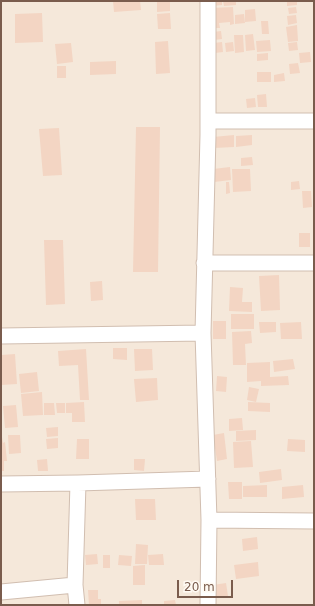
<!DOCTYPE html>
<style>
body{margin:0}
#map{position:relative;width:315px;height:606px;overflow:hidden;background:#fdf6ec;font-family:"DejaVu Sans",sans-serif}
canvas{display:block}
.frame{position:absolute;inset:0;border:2px solid #7a5c4d;pointer-events:none}
.scale{position:absolute;left:177px;top:580px;width:56px;height:18px;box-sizing:border-box;border:2px solid #7a5c4d;border-top:0;padding-left:5px;font-size:12px;line-height:14px;white-space:nowrap;color:#7a5c4d;-webkit-text-stroke:3px #fffaf3;paint-order:stroke}
</style>
<div id="map">
<canvas width="315" height="606"></canvas>
<div class="frame"></div>
<div class="scale">20 m</div>
</div>
<script>
const context = document.querySelector('canvas').getContext('2d');
context.lineJoin = 'round';
function paint(path, color) { context.fillStyle = color; context.fill(path, 'evenodd'); }
function trace(path, color, width, dash) { context.strokeStyle = color; context.lineWidth = width; context.lineCap = dash ? 'butt' : 'round'; context.setLineDash(dash || []); context.stroke(path); }
const residential = new Path2D(`
 M 1,1 L 314,1 L 314,605 L 1,605 Z`);
const building = new Path2D(`
 M 113,1 L 140,1 L 141,10 L 114,12 Z
 M 157,1 L 170,1 L 170,11 L 157,12 Z
 M 211,1 L 222,1 L 222,5 L 212,6 Z
 M 223,1 L 236,1 L 236,5 L 224,6 Z
 M 287,1 L 297,1 L 297,5 L 287,6 Z
 M 233,7 L 234,24 L 230,25 L 230,22 L 219,23 L 220,28 L 211,28 L 210,8 Z
 M 296,7 L 297,13 L 289,14 L 288,8 Z
 M 255,9 L 256,21 L 245,22 L 245,10 Z
 M 42,13 L 43,42 L 15,43 L 15,14 Z
 M 170,13 L 171,29 L 158,29 L 157,14 Z
 M 244,14 L 245,23 L 235,24 L 235,15 Z
 M 296,15 L 297,23 L 288,25 L 287,16 Z
 M 261,21 L 268,21 L 269,34 L 262,34 Z
 M 297,25 L 298,41 L 288,42 L 286,27 Z
 M 221,31 L 222,39 L 214,40 L 213,32 Z
 M 253,34 L 255,50 L 246,51 L 245,35 Z
 M 234,35 L 243,35 L 244,52 L 235,53 Z
 M 270,40 L 271,51 L 257,52 L 256,41 Z
 M 168,41 L 170,73 L 156,74 L 155,42 Z
 M 222,42 L 223,52 L 215,53 L 214,43 Z
 M 233,42 L 234,51 L 226,52 L 225,43 Z
 M 297,42 L 298,50 L 289,51 L 288,43 Z
 M 71,43 L 73,62 L 57,64 L 55,44 Z
 M 310,52 L 311,62 L 300,63 L 299,53 Z
 M 268,53 L 268,60 L 257,61 L 257,54 Z
 M 116,61 L 116,74 L 90,75 L 90,62 Z
 M 298,63 L 300,73 L 290,74 L 289,64 Z
 M 57,66 L 66,66 L 66,78 L 57,78 Z
 M 257,72 L 271,72 L 271,82 L 257,82 Z
 M 284,73 L 285,81 L 274,82 L 274,75 Z
 M 266,94 L 267,107 L 258,107 L 257,95 Z
 M 255,98 L 256,107 L 247,108 L 246,99 Z
 M 136,127 L 160,127 L 158,272 L 133,272 Z
 M 59,128 L 62,175 L 43,176 L 39,129 Z
 M 234,135 L 234,147 L 214,148 L 213,137 Z
 M 252,135 L 252,145 L 236,147 L 236,136 Z
 M 252,157 L 253,165 L 241,166 L 241,158 Z
 M 230,167 L 231,180 L 214,182 L 213,169 Z
 M 232,169 L 250,169 L 251,191 L 233,192 Z
 M 299,181 L 300,189 L 291,190 L 291,182 Z
 M 226,182 L 229,182 L 230,193 L 226,194 Z
 M 302,191 L 311,191 L 312,207 L 303,208 Z
 M 299,233 L 310,233 L 310,247 L 299,247 Z
 M 44,240 L 63,240 L 65,304 L 46,305 Z
 M 279,275 L 280,310 L 261,311 L 259,276 Z
 M 102,281 L 103,300 L 91,301 L 90,282 Z
 M 230,287 L 243,288 L 242,302 L 252,302 L 252,312 L 229,311 Z
 M 231,314 L 254,314 L 254,329 L 231,329 Z
 M 213,321 L 226,321 L 226,339 L 213,339 Z
 M 259,322 L 276,322 L 276,332 L 260,333 Z
 M 301,322 L 302,339 L 281,339 L 280,323 Z
 M 251,331 L 252,343 L 245,344 L 246,365 L 233,365 L 232,332 Z
 M 113,348 L 127,348 L 127,360 L 113,359 Z
 M 86,349 L 89,400 L 80,400 L 78,365 L 59,366 L 58,351 Z
 M 134,349 L 152,349 L 153,370 L 135,371 Z
 M 15,354 L 17,384 L 1,385 L 1,355 Z
 M 293,359 L 295,369 L 274,372 L 273,361 Z
 M 270,362 L 270,377 L 288,376 L 289,385 L 261,386 L 261,381 L 247,382 L 247,363 Z
 M 37,372 L 39,391 L 21,393 L 19,374 Z
 M 217,376 L 227,377 L 226,392 L 216,391 Z
 M 157,378 L 158,400 L 136,402 L 134,379 Z
 M 249,387 L 259,389 L 256,402 L 247,400 Z
 M 42,392 L 43,415 L 23,416 L 21,394 Z
 M 84,402 L 85,422 L 72,422 L 72,413 L 66,413 L 66,403 Z
 M 248,402 L 270,403 L 270,412 L 248,411 Z
 M 44,403 L 54,403 L 55,415 L 44,415 Z
 M 56,403 L 65,403 L 65,413 L 57,413 Z
 M 16,405 L 18,427 L 5,428 L 3,406 Z
 M 242,418 L 243,430 L 229,431 L 229,419 Z
 M 58,427 L 58,436 L 47,437 L 46,428 Z
 M 256,430 L 256,440 L 236,441 L 236,431 Z
 M 224,433 L 227,459 L 217,461 L 213,435 Z
 M 8,435 L 20,435 L 21,453 L 9,454 Z
 M 1,437 L 2,437 L 3,443 L 5,442 L 7,461 L 4,461 L 4,471 L 1,471 Z
 M 58,438 L 58,448 L 47,449 L 46,439 Z
 M 77,439 L 89,439 L 89,459 L 76,459 Z
 M 288,439 L 305,440 L 305,452 L 287,451 Z
 M 251,441 L 253,467 L 234,468 L 233,442 Z
 M 47,459 L 48,471 L 38,471 L 37,460 Z
 M 134,459 L 145,459 L 144,471 L 134,470 Z
 M 281,469 L 282,480 L 260,483 L 259,472 Z
 M 228,482 L 242,482 L 242,499 L 229,499 Z
 M 267,485 L 267,497 L 243,497 L 243,486 Z
 M 303,485 L 304,497 L 282,499 L 282,487 Z
 M 135,499 L 155,499 L 156,520 L 136,520 Z
 M 257,537 L 258,549 L 243,551 L 242,539 Z
 M 136,544 L 148,545 L 147,564 L 135,564 Z
 M 97,554 L 98,564 L 86,565 L 85,555 Z
 M 163,554 L 164,565 L 149,565 L 148,555 Z
 M 103,555 L 110,555 L 110,568 L 103,568 Z
 M 119,555 L 132,556 L 131,566 L 118,565 Z
 M 258,562 L 259,576 L 236,579 L 234,565 Z
 M 145,565 L 145,585 L 133,585 L 133,566 Z
 M 226,583 L 228,596 L 214,597 L 213,585 Z
 M 88,590 L 98,590 L 98,599 L 101,599 L 101,605 L 89,605 Z
 M 142,600 L 142,605 L 119,605 L 119,601 Z
 M 175,600 L 176,605 L 164,605 L 164,601 Z`);
const minor = new Path2D(`
 M 208,1 L 208,135 L 203,333 L 209,520 L 208,605
 M 208,121 L 314,121
 M 204,263 L 314,263
 M 1,336 L 203,333
 M 1,484 L 78,483 L 208,479
 M 209,520 L 314,521
 M 1,592 L 75,585
 M 77,605 L 75,585 L 78,483`);
paint(residential, '#f5e8da');
paint(building, '#f3d5c3');
trace(minor, '#d1beb0', 17);
trace(minor, '#fff', 15);
</script>
